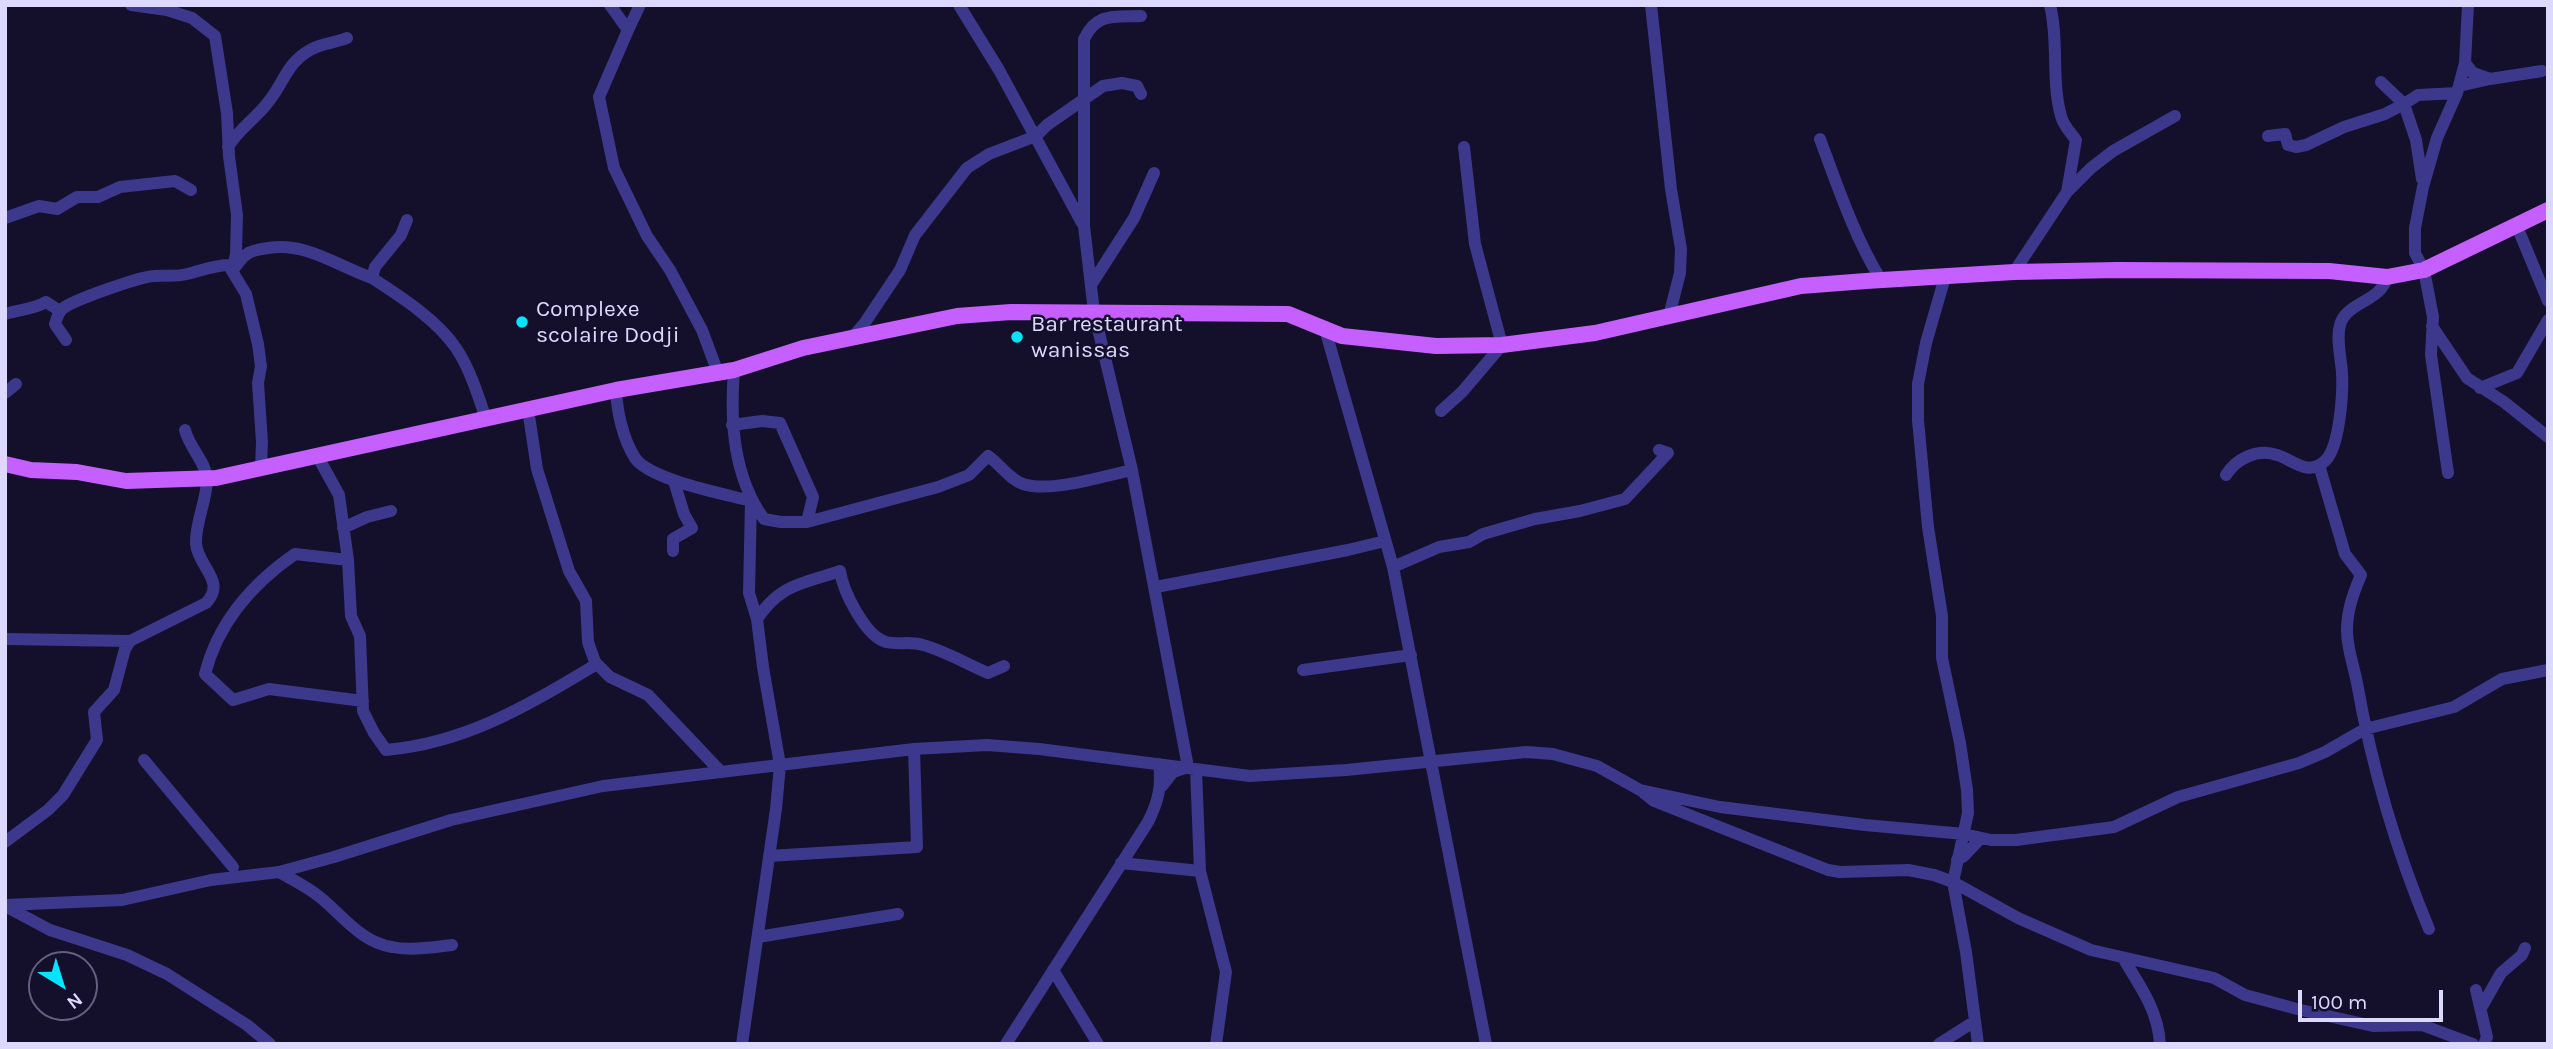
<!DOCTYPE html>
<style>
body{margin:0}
#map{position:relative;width:2553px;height:1049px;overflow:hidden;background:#140f2a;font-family:Karla,sans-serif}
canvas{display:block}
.frame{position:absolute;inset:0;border:7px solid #ddd8ff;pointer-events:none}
.north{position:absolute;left:28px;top:951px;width:70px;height:70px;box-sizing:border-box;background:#140f2a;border:2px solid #645f7f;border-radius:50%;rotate:142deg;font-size:19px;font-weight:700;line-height:28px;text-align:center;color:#ddd8ff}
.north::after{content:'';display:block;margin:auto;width:24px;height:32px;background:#04e3ff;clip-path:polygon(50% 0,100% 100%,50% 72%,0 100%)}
.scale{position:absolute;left:2298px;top:990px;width:145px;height:32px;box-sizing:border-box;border:4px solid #ddd8ff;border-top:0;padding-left:9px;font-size:21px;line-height:24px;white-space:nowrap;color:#ddd8ff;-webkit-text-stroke:5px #140f2a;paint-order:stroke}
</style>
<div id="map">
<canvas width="2553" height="1049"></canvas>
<div class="frame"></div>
<div class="north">N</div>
<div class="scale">100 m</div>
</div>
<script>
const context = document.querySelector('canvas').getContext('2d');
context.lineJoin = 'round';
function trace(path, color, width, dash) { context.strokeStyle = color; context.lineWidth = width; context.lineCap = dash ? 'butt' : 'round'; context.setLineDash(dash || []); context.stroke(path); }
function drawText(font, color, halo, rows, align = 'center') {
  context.font = font + ' Karla,sans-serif'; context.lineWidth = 5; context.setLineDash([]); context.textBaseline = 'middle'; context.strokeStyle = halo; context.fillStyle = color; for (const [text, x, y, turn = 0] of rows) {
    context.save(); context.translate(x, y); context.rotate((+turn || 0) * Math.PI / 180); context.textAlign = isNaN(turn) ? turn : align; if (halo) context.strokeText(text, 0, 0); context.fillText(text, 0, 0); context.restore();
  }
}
const minor = new Path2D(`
 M 131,5 L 167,10 L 192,18 L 215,36 L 227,113 L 229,156 L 237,215 L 236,254 L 232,271 L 246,294 L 258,344 L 261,366 L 258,383 L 262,442 L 261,467
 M 610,5 L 628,30 L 599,97 L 614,168 L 647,236 L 670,270 L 702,330 L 718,373
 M 959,5 L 999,70 L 1082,223
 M 1651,5 L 1671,189 L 1681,249 L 1680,273 L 1669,316
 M 2050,5 C 2059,41 2051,80 2061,116 C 2063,125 2070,132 2076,140 L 2067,192
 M 1141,16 C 1114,17 1097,12 1084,39 L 1084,226 L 1094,312 L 1132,470 L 1188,767 L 1173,772 L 1162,786
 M 628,30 L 640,5
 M 2490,79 L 2542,71
 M 2381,82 L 2404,104 L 2418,95 L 2457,93
 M 2459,86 L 2490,79 L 2473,73 L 2465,63
 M 2268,136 L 2285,134 L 2288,145 L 2296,147 L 2306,145 L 2344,127 L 2385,114 L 2404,104 L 2416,140 L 2422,179
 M 1820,139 C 1838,187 1854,236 1881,280
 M 228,147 C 239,128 257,118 269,101 C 284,82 287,63 310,50 C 322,43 335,43 347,38
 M 5,218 L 39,206 L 57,209 L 77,197 L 98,197 L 120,187 L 175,181 L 191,190
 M 407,220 L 401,235 L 375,267 L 372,278 C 400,296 437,320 456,348 C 470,369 478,395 486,419
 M 2516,224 L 2548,301
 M 2014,272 L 2067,192 L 2091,168 L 2113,151 L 2175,116
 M 1945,277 L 1926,343 L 1918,384 L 1918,420 L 1928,527 L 1942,616 L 1942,658 L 1960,743 L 1967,790 L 1968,813 L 1953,882 L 1966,952 L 1978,1044
 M 1091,285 L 1134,218 L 1154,173
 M 5,314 C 20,309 32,310 46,302 L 60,311
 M 2432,326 L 2467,378 L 2504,402 L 2548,437
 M 1325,329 L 1393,567 L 1486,1044
 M 852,338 L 864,324 L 900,270 L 915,235 L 967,168 L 989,154 L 1036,136 L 1047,125 L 1103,86 L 1122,83 L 1137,86 L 1141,94
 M 66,340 L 55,324 C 57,318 58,313 62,309 C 73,300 139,277 154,276 C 165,275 175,277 187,274 C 200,271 215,265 229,265 L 232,271 C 237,265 241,258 247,254 C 252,250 261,249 268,248 C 307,242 337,266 372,278
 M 734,370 C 730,422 733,476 764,519 L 781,522 L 807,522 L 938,487 L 969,475 L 988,456 C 1000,464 1009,479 1023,484 C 1051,493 1104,476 1132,470
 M 2480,388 L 2517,373 L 2548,320
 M 616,390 C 617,412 623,439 635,458 C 650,480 725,494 751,501
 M 5,393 L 16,384
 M 528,409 L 537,469 L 569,571 L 586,601 L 588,642 L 595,662 L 610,677 L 648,695 L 721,772
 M 1441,411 L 1462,392 L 1502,345 L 1475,244 L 1464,147
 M 732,425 L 762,421 L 780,423 L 813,497 L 807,522
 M 318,457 L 339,495 L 348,560 L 351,616 L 360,636 L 363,711 L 374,733 L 386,750 C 467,743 528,705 597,664
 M 2319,465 L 2345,554 L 2361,575 C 2353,594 2347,610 2347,631 C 2347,648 2354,667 2357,683 C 2372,768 2396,850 2429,929
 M 2448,473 L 2431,355 L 2433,317 L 2424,270 L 2415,253 L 2415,228 L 2423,187 L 2437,138 L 2457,93 L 2465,63 L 2468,5
 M 2226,475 C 2236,459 2257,448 2277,455 C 2294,460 2307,477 2325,461 C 2340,447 2343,392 2342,373 C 2341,358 2336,338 2340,325 C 2346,302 2381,302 2387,277
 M 343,528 L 367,517 L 391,511
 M 673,551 L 673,539 L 692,528 L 684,514 L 674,481
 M 348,560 L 295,554 C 253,583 218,623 205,674 L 233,700 L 269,689 L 363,701
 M 1393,567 L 1439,547 L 1469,542 L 1483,534 L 1535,519 L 1580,511 L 1625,499 L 1668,453 L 1659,450
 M 1156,587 L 1348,550 L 1385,541
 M 757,619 C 781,583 803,584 840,571 C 843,591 865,636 886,642 C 898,645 911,641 923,645 C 945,651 967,664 988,673 L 1004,666
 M 5,639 L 130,641
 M 1303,670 L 1411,655
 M 144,760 L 233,867
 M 1196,769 L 1200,871 L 1226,972 L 1216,1044
 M 1644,793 L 1654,801 L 1828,870 L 1840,872 L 1908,870 L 1934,875 L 1953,882 L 2018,918 L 2091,950 L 2214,978 L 2245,995 L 2301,1010 L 2373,1026 L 2422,1025 L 2473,1044
 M 5,842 L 48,810 L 63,795 L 97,740 L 94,712 L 114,690 L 125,649 L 130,641 L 206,603 C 227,581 198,567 196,544 C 195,522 207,501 207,479 C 206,462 190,449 185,430
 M 769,856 L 917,847 L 914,749
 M 1957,860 L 1964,856 L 1981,838
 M 1121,863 L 1200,871
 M 279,872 C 293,880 308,887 321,898 C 343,916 361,942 392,947 C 411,951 433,947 452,945
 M 5,905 L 122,900 L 211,880 L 279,872 L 334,857 L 451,820 L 603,786 L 914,749 L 987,745 L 1039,749 L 1250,776 L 1346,770 L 1526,752 L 1553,754 L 1597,766 L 1640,790 L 1720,807 L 1865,825 L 1964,834 L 1991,840 L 2016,840 L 2114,827 L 2178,797 L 2299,763 L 2325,752 L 2365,729 L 2454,707 L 2502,679 L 2548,670
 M 5,906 L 50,930 L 127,955 L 167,974 L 247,1025 L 270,1044
 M 758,937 L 898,914
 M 2123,958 C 2140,986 2158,1010 2160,1044
 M 1053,970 L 1098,1044
 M 2476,990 L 2487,1037 L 2484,1044
 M 2481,1008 L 2501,973 L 2522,955 L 2525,948
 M 742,1044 L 776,809 L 780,765 L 763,667 L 757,619 L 749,593 L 751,501
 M 1006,1044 L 1148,822 C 1158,802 1162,787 1159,764
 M 1939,1044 L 1975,1021`);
const major = new Path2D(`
 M 5,464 L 31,470 L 77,472 L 126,481 L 216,478 L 616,390 L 734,370 L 803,348 L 957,316 L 1011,312 L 1288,314 L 1342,336 L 1436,346 L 1502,345 L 1595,333 L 1801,286 L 1866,281 L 2014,272 L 2117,270 L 2329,271 L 2387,277 L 2424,270 L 2548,210`);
const markers = [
 [522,322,7,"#04e3ff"],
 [1017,337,7,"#04e3ff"]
];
const poiNames = [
 ["Complexe",536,309],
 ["scolaire Dodji",536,335],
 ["Bar restaurant",1031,324],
 ["wanissas",1031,350]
];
trace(minor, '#3c388b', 12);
trace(major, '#c55fff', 16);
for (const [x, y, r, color] of markers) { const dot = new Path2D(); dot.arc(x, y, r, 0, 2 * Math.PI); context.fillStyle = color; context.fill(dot); trace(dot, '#140f2a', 2.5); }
drawText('23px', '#ddd8ff', '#140f2a', poiNames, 'left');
</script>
